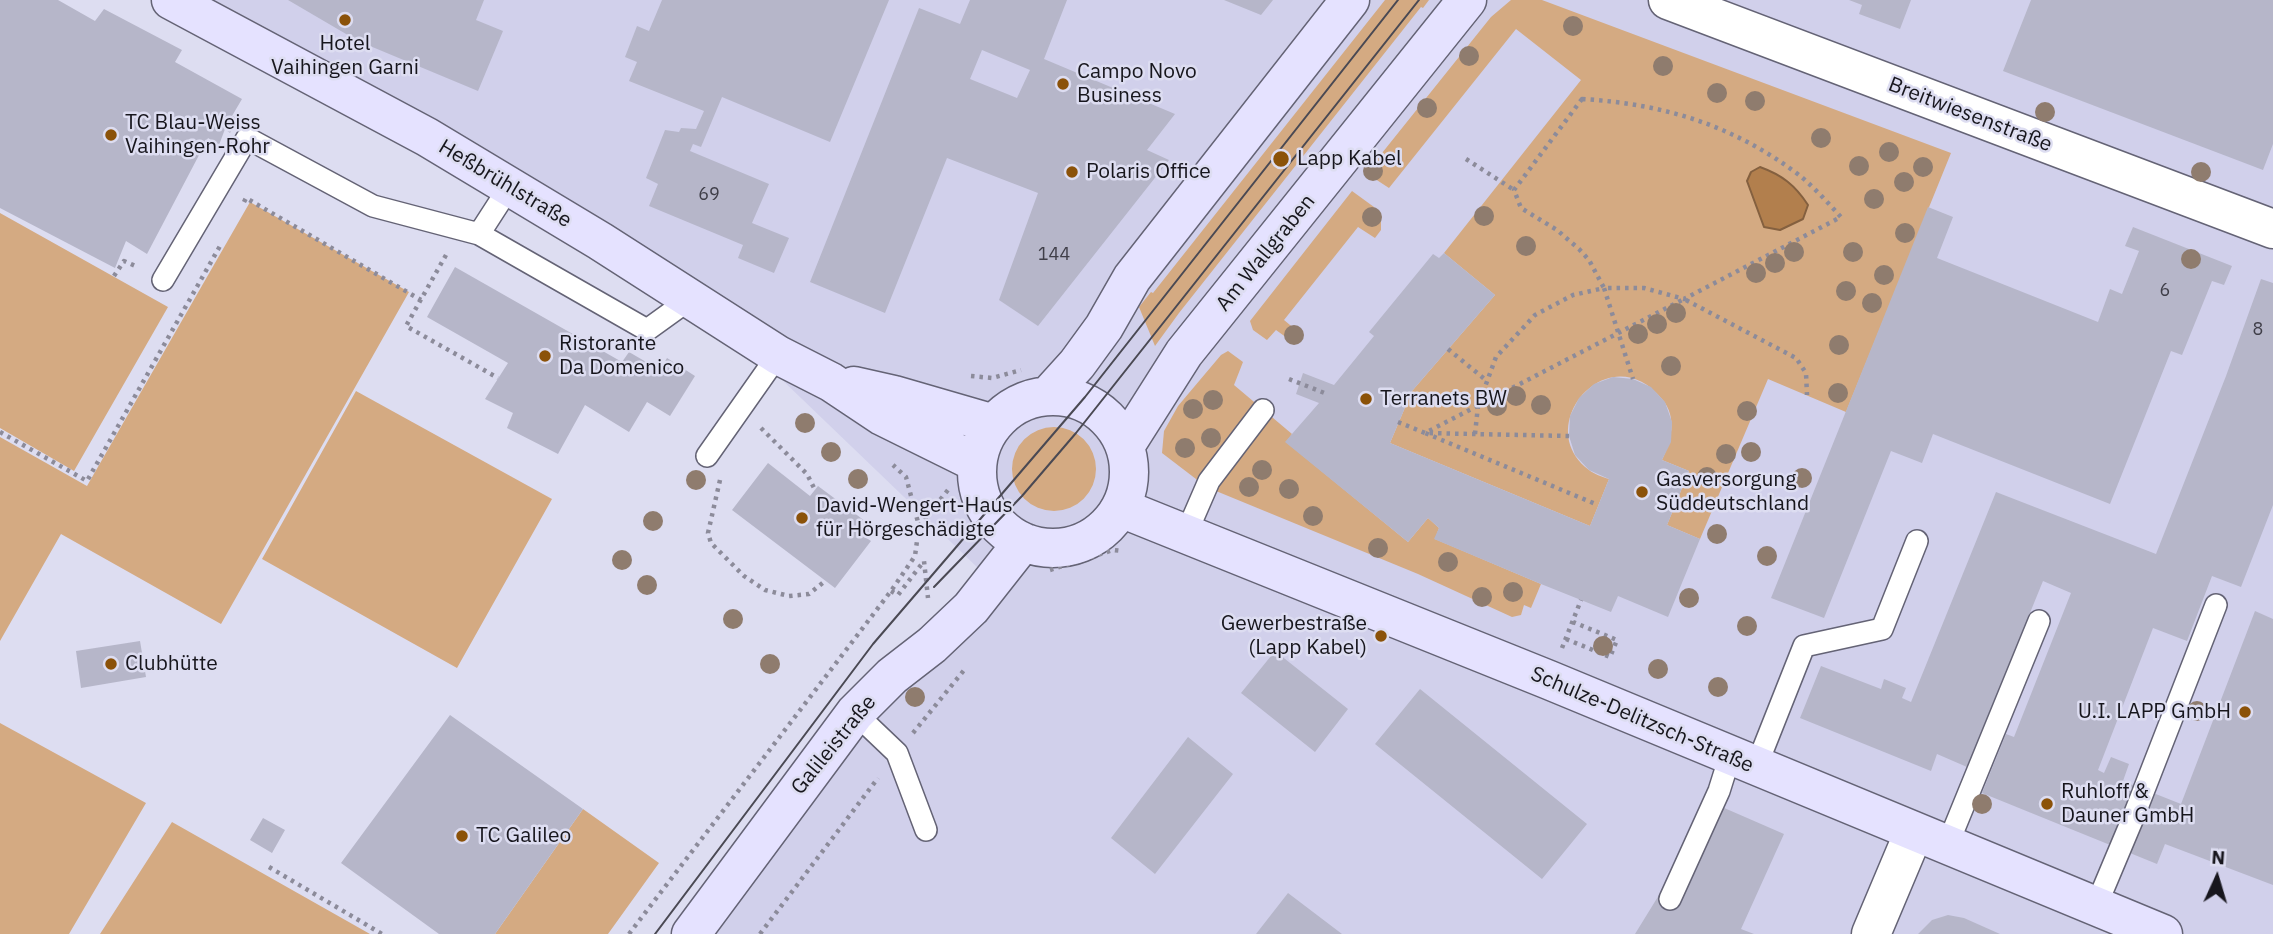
<!DOCTYPE html>
<meta charset="utf-8">
<style>
body{margin:0}
#map{position:relative;width:2273px;height:934px;overflow:hidden;background:#ddddf1;font-family:"IBM Plex Sans",sans-serif}
canvas{display:block}
.north{position:absolute;left:2182px;top:843px;width:70px;height:70px;-webkit-text-stroke:5px #ddddf1;paint-order:stroke;rotate:4deg;font-size:19px;font-weight:700;line-height:28px;text-align:center;color:#17161d}
.north::after{content:'';display:block;margin:auto;width:24px;height:32px;background:#17161d;clip-path:polygon(50% 0,100% 100%,50% 72%,0 100%)}
</style>
<div id="map">
<canvas width="2273" height="934"></canvas>
<div class="north">N</div>
</div>
<script>
const context = document.querySelector('canvas').getContext('2d');
context.lineJoin = 'round';
function paint(path, color) { context.fillStyle = color; context.fill(path, 'evenodd'); }
function trace(path, color, width, dash) { context.strokeStyle = color; context.lineWidth = width; context.lineCap = dash ? 'butt' : 'round'; context.setLineDash(dash || []); context.stroke(path); }
function drawText(font, color, halo, rows, align = 'center') {
  context.font = font + ' "IBM Plex Sans",sans-serif'; context.lineWidth = 5; context.setLineDash([]); context.textBaseline = 'middle'; context.strokeStyle = halo; context.fillStyle = color; for (const [text, x, y, turn = 0] of rows) {
    context.save(); context.translate(x, y); context.rotate((+turn || 0) * Math.PI / 180); context.textAlign = isNaN(turn) ? turn : align; if (halo) context.strokeText(text, 0, 0); context.fillText(text, 0, 0); context.restore();
  }
}
const built = new Path2D(`
 M 187,0 L 2273,0 L 2273,934 L 699,934 L 852,706 L 979,569 L 675,277 Z`);
const green = new Path2D(`
 M 1385,0 L 1429,0 L 1423,8 L 1421,7 L 1179,313 L 1155,346 L 1139,307 L 1151,292 L 1153,293 Z
 M 1511,0 L 1542,0 L 1951,153 L 1846,412 L 1768,379 L 1700,539 L 1667,525 L 1689,471 L 1662,460 C 1671,441 1678,418 1662,399 C 1609,334 1530,426 1589,470 C 1594,474 1602,477 1609,479 L 1590,526 L 1390,443 L 1412,391 L 1495,295 L 1444,253 L 1581,80 L 1516,29 L 1389,188 L 1366,173 L 1491,17 Z
 M 1352,191 L 1374,207 L 1381,216 L 1381,230 L 1375,238 L 1358,227 L 1284,320 L 1302,335 L 1294,343 L 1276,330 L 1267,340 L 1253,330 L 1250,321 Z
 M 250,202 L 409,292 L 221,624 L 61,534 L 0,641 L 0,437 L 87,486 Z
 M 0,213 L 168,307 L 74,471 L 0,428 Z
 M 1228,351 L 1243,362 L 1234,385 L 1292,434 L 1286,442 L 1408,542 L 1428,518 L 1439,528 L 1435,539 L 1541,584 L 1531,608 L 1524,605 L 1521,615 L 1512,617 L 1418,574 L 1216,491 L 1196,479 L 1162,453 L 1164,431 L 1178,406 L 1221,355 Z
 M 356,391 L 552,499 L 457,668 L 262,559 Z
 M1012 469a42 42 0 1 1 84 0a42 42 0 1 1-84 0Z
 M 0,723 L 146,803 L 69,934 L 0,934 Z
 M 583,809 L 659,863 L 608,934 L 495,934 Z
 M 172,822 L 370,934 L 100,934 Z`);
const water = new Path2D(`
 M 1760,167 C 1782,175 1795,185 1808,205 L 1803,219 L 1780,230 L 1764,227 L 1747,181 L 1751,172 Z`);
const building = new Path2D(`
 M 0,0 L 58,0 L 95,21 L 104,9 L 182,50 L 175,62 L 242,99 L 232,116 L 238,118 L 230,133 L 225,129 L 219,145 L 208,138 L 147,254 L 126,241 L 115,268 L 0,208 Z
 M 288,0 L 484,0 L 476,20 L 503,31 L 478,91 L 358,41 Z
 M 662,0 L 889,0 L 830,142 L 722,97 L 701,147 L 693,144 L 690,151 L 769,184 L 752,223 L 789,238 L 774,273 L 738,258 L 743,245 L 649,206 L 658,184 L 646,178 L 665,130 L 679,132 L 681,128 L 696,129 L 704,111 L 629,81 L 637,62 L 625,57 L 637,26 L 649,31 Z
 M 970,0 L 1067,0 L 1044,59 L 1175,114 L 1147,150 L 1169,160 L 1038,326 L 999,300 L 1038,193 L 947,158 L 885,313 L 810,282 L 919,8 L 960,24 ZM 982,50 L 1030,70 L 1017,98 L 970,79 Z
 M 1224,0 L 1273,0 L 1261,15 Z
 M 1849,0 L 1911,0 L 1900,29 L 1859,14 L 1862,5 Z
 M 2031,0 L 2273,0 L 2273,144 L 2263,170 L 2003,71 Z
 M 1928,207 L 1953,217 L 1937,258 L 2098,322 L 2110,289 L 2122,294 L 2139,251 L 2125,246 L 2133,227 L 2232,266 L 2224,285 L 2212,281 L 2182,355 L 2171,351 L 2110,504 L 1933,434 L 1922,463 L 1891,451 L 1824,618 L 1771,598 Z
 M 1444,253 L 1495,295 L 1412,391 L 1390,443 L 1590,526 L 1609,479 L 1589,470 L 1575,455 L 1569,436 L 1570,416 L 1579,398 L 1594,384 L 1613,377 L 1633,379 L 1651,387 L 1665,402 L 1672,422 L 1671,442 L 1662,460 L 1689,471 L 1667,525 L 1700,539 L 1668,617 L 1618,596 L 1611,612 L 1541,584 L 1434,539 L 1439,528 L 1428,518 L 1408,542 L 1285,442 L 1319,403 L 1296,394 L 1303,373 L 1334,385 L 1374,336 L 1369,332 L 1433,254 L 1439,258 Z
 M 455,267 L 622,362 L 629,352 L 660,370 L 667,358 L 695,376 L 670,416 L 647,402 L 629,432 L 585,405 L 558,454 L 507,428 L 513,413 L 485,399 L 508,363 L 427,317 Z
 M 2261,279 L 2273,283 L 2273,505 L 2241,587 L 2212,576 L 2187,641 L 2153,628 L 2098,770 L 2104,773 L 2111,757 L 2129,764 L 2123,781 L 2181,804 L 2255,611 L 2273,619 L 2273,885 L 2165,844 L 2157,864 L 1982,793 L 2006,734 L 2014,737 L 2071,593 L 2043,581 L 1967,767 L 1937,754 L 1931,771 L 1800,718 L 1821,666 L 1881,689 L 1884,679 L 1906,688 L 1902,698 L 1911,702 L 1996,492 L 2156,554 L 2226,376 Z
 M 768,463 L 810,496 L 818,486 L 873,527 L 865,537 L 871,541 L 835,588 L 732,510 Z
 M 140,641 L 146,677 L 81,688 L 76,651 Z
 M 1275,651 L 1348,709 L 1315,752 L 1241,693 Z
 M 1420,689 L 1587,824 L 1542,879 L 1375,744 Z
 M 450,715 L 583,809 L 495,934 L 439,934 L 341,863 Z
 M 1188,737 L 1233,774 L 1155,874 L 1111,838 Z
 M 1722,807 L 1784,834 L 1741,929 L 1754,934 L 1635,934 L 1659,895 L 1678,903 Z
 M 263,818 L 285,830 L 272,853 L 250,840 Z
 M 1288,893 L 1342,934 L 1256,934 Z
 M 1948,915 L 1964,918 L 2000,934 L 1918,934 L 1932,920 Z`);
const path = new Path2D(`
 M 1582,99 C 1664,104 1733,125 1799,175 C 1814,187 1828,203 1841,217 L 1684,299 L 1644,288 L 1604,288 L 1589,260 L 1579,249 L 1557,230 L 1521,208 L 1514,190 Z
 M 1466,159 L 1514,190
 M 244,202 L 246,198 L 421,300
 M 446,255 L 406,326 L 498,378
 M 114,276 L 124,261 L 138,267
 M 1448,349 L 1487,381
 M 971,376 L 992,378 L 1021,370
 M 1289,379 L 1327,394
 M 1398,422 L 1425,433 L 1684,299 L 1796,358 L 1806,373 L 1807,395
 M 761,428 L 807,474 L 815,490
 M 0,432 L 87,481 L 220,246
 M 1475,434 L 1478,406 L 1496,357 L 1535,315 L 1573,295 L 1604,288 L 1633,379
 M 1569,436 L 1425,433 L 1598,505
 M 720,480 L 708,533 L 711,543 L 744,576 L 765,590 L 789,596 L 809,594 L 825,581
 M 919,526 L 948,490
 M 1050,570 L 1113,550 L 1122,551
 M 891,591 L 898,595 L 924,561 L 928,598
 M 1566,639 L 1610,657 L 1617,640 L 1573,622
 M 1562,648 L 1581,600
 M 913,733 L 965,669
 M 269,867 L 382,934
 M 629,934 L 891,591 L 915,556 L 919,526 L 906,477 L 893,465
 M 760,934 L 878,778`);
const lane = new Path2D(`
 M 479,234 L 510,186
 M 163,280 L 247,138 L 373,206 L 479,234 L 647,330 L 690,299
 M 707,456 L 778,355
 M 1186,534 L 1209,481 L 1263,410
 M 855,713 L 897,753 L 926,830
 M 1756,767 L 1804,646 L 1882,629 L 1917,541
 M 1947,846 L 2039,621
 M 1670,899 L 1719,791 L 1730,756
 M 2096,906 L 2133,818 L 2216,605`);
const street = new Path2D(`
 M 1668,0 L 2273,229
 M 1871,934 L 1914,832`);
const secondary = new Path2D(`
 M 171,0 L 427,137 L 600,241 L 778,355 L 831,382 L 882,416 L 977,463
 M 854,386 L 894,395 L 994,424
 M 1048,396 L 1077,364 L 1104,327 L 1132,278 L 1350,0
 M977 472a76 76 0 1 1 152 0a76 76 0 1 1-152 0Z
 M 1125,446 L 1184,353 L 1467,0
 M 1121,508 L 1549,680 L 2163,934
 M 691,934 L 855,713 L 892,676 L 932,645 L 971,608 L 1023,542`);
const tram = new Path2D(`
 M 934,587 L 1022,496 L 1076,433 L 1419,0
 M 655,934 L 873,644 L 1085,397 L 1398,0`);
const trees = [
 [1573,26],
 [1469,56],
 [1663,66],
 [1717,93],
 [1755,101],
 [1427,108],
 [2045,112],
 [1821,138],
 [1889,152],
 [1859,166],
 [1923,167],
 [1373,171],
 [2201,172],
 [1904,182],
 [1874,199],
 [1484,216],
 [1372,217],
 [1905,233],
 [1526,246],
 [1794,252],
 [1853,252],
 [2191,259],
 [1775,263],
 [1756,273],
 [1884,275],
 [1846,291],
 [1872,303],
 [1676,313],
 [1657,324],
 [1638,334],
 [1294,335],
 [1839,345],
 [1671,366],
 [1838,393],
 [1516,396],
 [1213,400],
 [1541,405],
 [1497,406],
 [1193,409],
 [1747,411],
 [805,423],
 [1211,438],
 [1185,448],
 [831,452],
 [1751,452],
 [1726,454],
 [1262,470],
 [1707,477],
 [1802,478],
 [858,479],
 [696,480],
 [1249,487],
 [1289,489],
 [1313,516],
 [653,521],
 [1717,534],
 [1378,548],
 [1767,556],
 [622,560],
 [1448,562],
 [647,585],
 [1513,592],
 [1482,597],
 [1689,598],
 [733,619],
 [1747,626],
 [1603,646],
 [770,664],
 [1658,669],
 [1718,687],
 [915,697],
 [2197,711],
 [1982,804]
];
const markers = [
 [345,20,7,"#8b5209"],
 [1063,84,7,"#8b5209"],
 [111,135,7,"#8b5209"],
 [1281,159,9,"#8b5209"],
 [1072,172,7,"#8b5209"],
 [545,356,7,"#8b5209"],
 [1366,399,7,"#8b5209"],
 [1642,492,7,"#8b5209"],
 [802,518,7,"#8b5209"],
 [1381,636,7,"#8b5209"],
 [111,664,7,"#8b5209"],
 [2245,712,7,"#8b5209"],
 [2047,804,7,"#8b5209"],
 [462,836,7,"#8b5209"]
];
const numberNames = [
 ["69",709,195],
 ["144",1054,255],
 ["6",2165,291],
 ["8",2258,330]
];
const poiNames = [
 ["Hotel",345,44,"center"],
 ["Vaihingen Garni",345,68,"center"],
 ["Campo Novo",1077,72],
 ["Business",1077,96],
 ["TC Blau-Weiss",125,123],
 ["Vaihingen-Rohr",125,147],
 ["Lapp Kabel",1297,159],
 ["Polaris Office",1086,172],
 ["Ristorante",559,344],
 ["Da Domenico",559,368],
 ["Terranets BW",1380,399],
 ["Gasversorgung",1656,480],
 ["Süddeutschland",1656,504],
 ["David-Wengert-Haus",816,506],
 ["für Hörgeschädigte",816,530],
 ["Gewerbestraße",1367,624,"right"],
 ["(Lapp Kabel)",1367,648,"right"],
 ["Clubhütte",125,664],
 ["U.I. LAPP GmbH",2231,712,"right"],
 ["Ruhloff &",2061,792],
 ["Dauner GmbH",2061,816],
 ["TC Galileo",476,836]
];
const streetNames = [
 ["Breitwiesenstraße",1970,115,21],
 ["Heßbrühlstraße",505,184,31],
 ["Am Wallgraben",1266,253,-51],
 ["Schulze-Delitzsch-Straße",1642,720,23],
 ["Galileistraße",834,745,-51]
];
paint(built, '#d1d0eb');
paint(green, '#d4aa82');
paint(water, '#b27f4d');
trace(water, '#84603f', 2);
paint(building, '#b6b6c9');
trace(lane, '#646375', 24);
trace(street, '#646375', 41);
trace(secondary, '#646375', 41);
trace(path, '#8c8b9a', 4.5, [3.5, 5]);
trace(lane, '#fff', 21);
trace(street, '#fff', 38);
trace(secondary, '#e5e2ff', 38);
trace(tram, '#4a4953', 2);
context.fillStyle = '#8f7c6e';
for (const [x, y] of trees) { context.beginPath(); context.arc(x, y, 10, 0, 2 * Math.PI); context.fill(); }
for (const [x, y, r, color] of markers) { const dot = new Path2D(); dot.arc(x, y, r, 0, 2 * Math.PI); context.fillStyle = color; context.fill(dot); trace(dot, '#ddddf1', 2.5); }
drawText('18px', '#3f3e48', null, numberNames);
drawText('21px', '#17161d', '#ddddf1', poiNames, 'left');
drawText('21px', '#17161d', '#ddddf1', streetNames);
</script>
